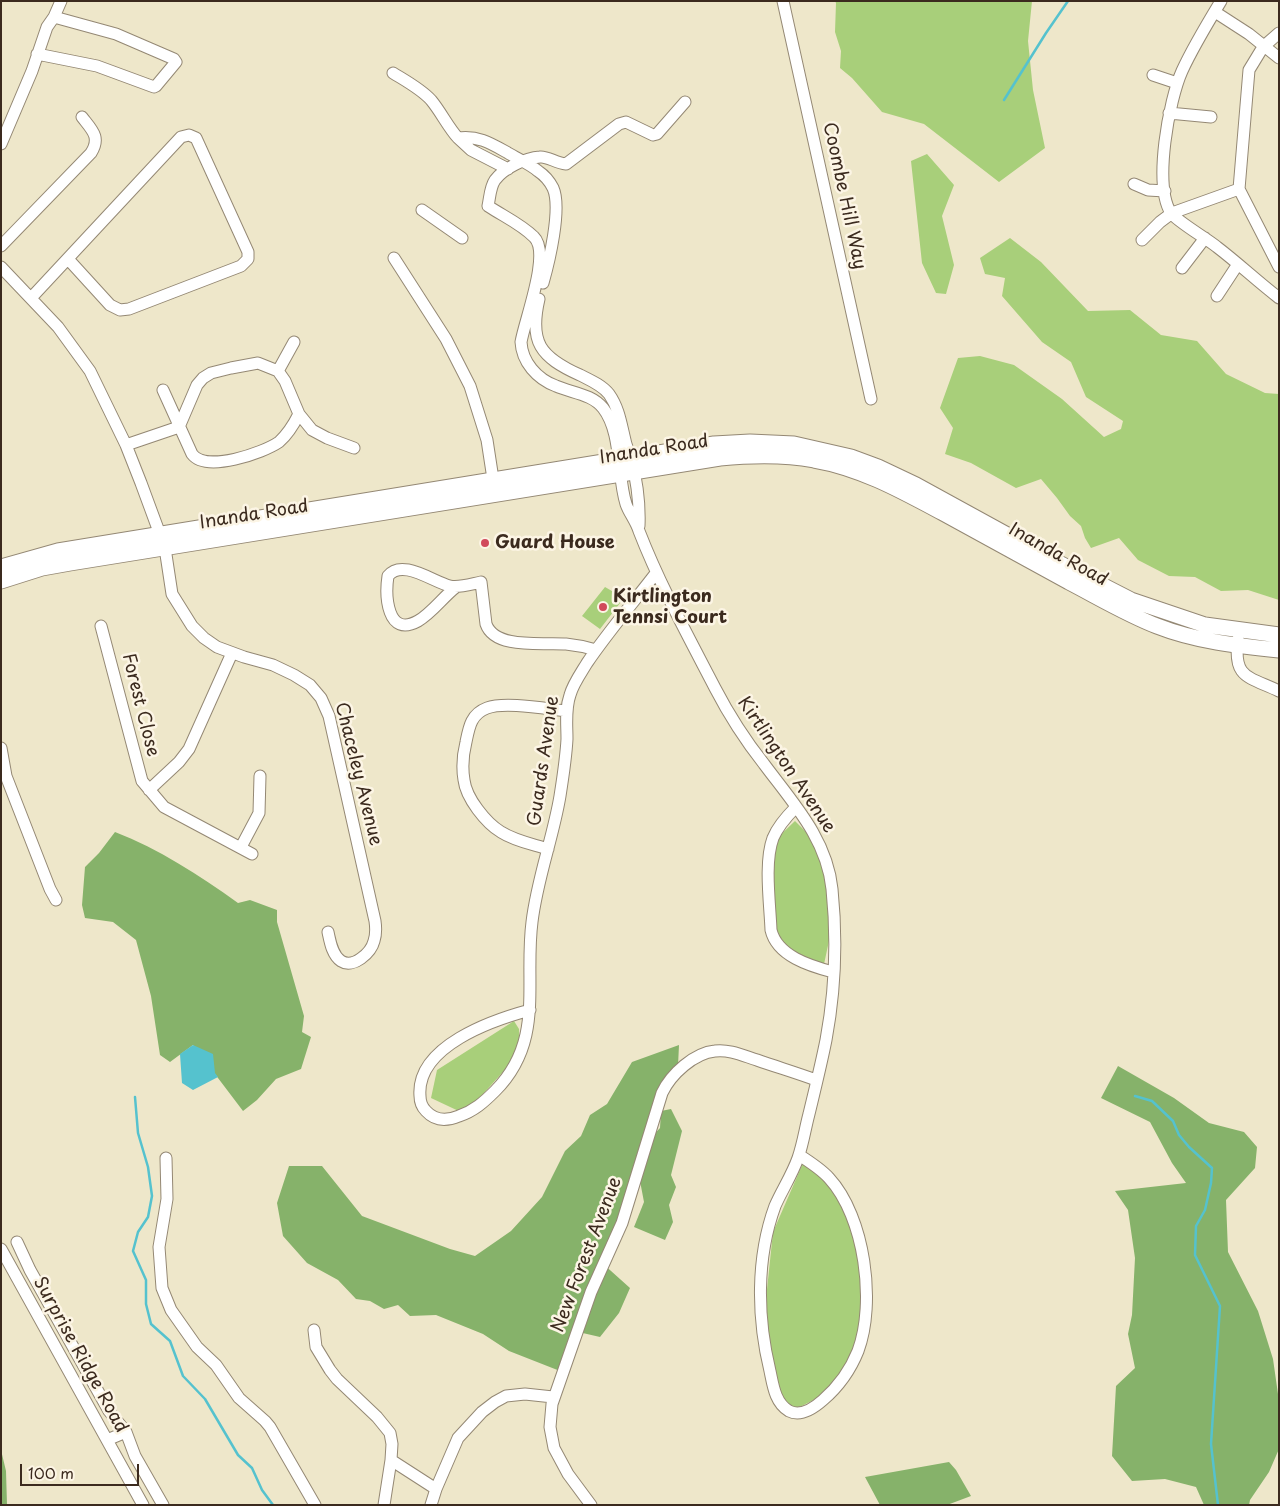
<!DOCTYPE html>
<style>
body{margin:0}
#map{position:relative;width:1280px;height:1506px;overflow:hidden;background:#eee7ca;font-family:"Playpen Sans",sans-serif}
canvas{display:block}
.frame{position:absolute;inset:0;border:2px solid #3b2a1e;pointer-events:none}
.scale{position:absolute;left:20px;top:1464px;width:119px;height:22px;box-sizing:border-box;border:2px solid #3b2a1e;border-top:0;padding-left:6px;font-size:15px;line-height:18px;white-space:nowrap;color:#3b2a1e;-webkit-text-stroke:4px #fcf5e5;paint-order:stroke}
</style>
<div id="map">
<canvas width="1280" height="1506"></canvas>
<div class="frame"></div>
<div class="scale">100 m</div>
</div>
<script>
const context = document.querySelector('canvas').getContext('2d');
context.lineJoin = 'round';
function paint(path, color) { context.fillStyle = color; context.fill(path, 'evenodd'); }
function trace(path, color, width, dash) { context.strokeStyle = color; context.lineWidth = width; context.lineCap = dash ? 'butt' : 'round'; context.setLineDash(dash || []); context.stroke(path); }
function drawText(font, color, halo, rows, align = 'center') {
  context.font = font + ' "Playpen Sans",sans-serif'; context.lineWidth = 5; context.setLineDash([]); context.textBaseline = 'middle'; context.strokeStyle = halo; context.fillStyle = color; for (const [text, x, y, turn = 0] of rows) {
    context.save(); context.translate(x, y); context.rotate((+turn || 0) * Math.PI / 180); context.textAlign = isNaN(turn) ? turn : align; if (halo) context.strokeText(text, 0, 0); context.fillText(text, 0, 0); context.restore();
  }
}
const green = new Path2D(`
 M 835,1 L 1032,1 L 1028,41 L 1033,90 L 1045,148 L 999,182 L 924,124 L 882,112 L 852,78 L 840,68 L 841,51 L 835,32 L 836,3 Z
 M 927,154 L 954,185 L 942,216 L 954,265 L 946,294 L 936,293 L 922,263 L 911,161 Z
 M 1010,238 L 1041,262 L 1088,311 L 1130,310 L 1161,335 L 1197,341 L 1226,374 L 1265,393 L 1279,394 L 1279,600 L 1248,590 L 1221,591 L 1195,577 L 1169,576 L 1138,560 L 1119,538 L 1091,548 L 1085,538 L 1081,526 L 1070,516 L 1057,498 L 1041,479 L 1016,488 L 971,463 L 945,454 L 953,428 L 940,408 L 958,358 L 980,356 L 1014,365 L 1062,399 L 1104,437 L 1121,429 L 1123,421 L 1086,397 L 1071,362 L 1042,342 L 1002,296 L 1005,278 L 985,274 L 980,258 Z
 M 605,587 L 624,598 L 600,629 L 582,616 Z
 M 795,821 L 822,848 L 834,917 L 823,969 L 772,937 L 772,843 Z
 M 514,1021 L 519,1029 L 520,1053 L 465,1114 L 431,1098 L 437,1070 Z
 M 803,1163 L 827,1182 L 847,1206 L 862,1256 L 866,1313 L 855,1347 L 842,1374 L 819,1397 L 798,1408 L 782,1405 L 770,1354 L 766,1299 L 773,1232 Z`);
const forest = new Path2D(`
 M 115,832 C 159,849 199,875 238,903 L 250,900 L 277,910 L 277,922 L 304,1016 L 302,1032 L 311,1037 L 301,1069 L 276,1079 L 257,1100 L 243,1111 L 193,1045 L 170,1062 L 160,1055 L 151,996 L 136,940 L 113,922 L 85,918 L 82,905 L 85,867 L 99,853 Z
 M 679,1045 L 678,1066 L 659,1089 L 622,1223 L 601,1262 L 630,1288 L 619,1313 L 600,1337 L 574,1331 L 560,1371 L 509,1351 L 483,1334 L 436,1315 L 410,1316 L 398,1305 L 384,1309 L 370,1301 L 356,1299 L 338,1280 L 307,1263 L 283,1236 L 277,1203 L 289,1166 L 322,1166 L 362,1216 L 450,1249 L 475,1256 L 511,1231 L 542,1197 L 565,1151 L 581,1136 L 590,1115 L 607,1104 L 632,1062 Z
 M 1118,1066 L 1174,1098 L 1209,1123 L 1244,1132 L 1257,1147 L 1255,1168 L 1226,1200 L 1228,1252 L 1258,1311 L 1273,1359 L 1279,1401 L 1279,1449 L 1269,1472 L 1250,1500 L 1249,1505 L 1204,1505 L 1196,1487 L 1165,1479 L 1132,1481 L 1112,1456 L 1116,1386 L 1135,1368 L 1128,1334 L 1132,1315 L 1135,1258 L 1128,1210 L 1115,1191 L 1186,1183 L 1172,1163 L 1150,1122 L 1101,1098 Z
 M 671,1109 L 682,1131 L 671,1175 L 676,1187 L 669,1205 L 673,1222 L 665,1240 L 634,1227 L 644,1202 L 640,1181 L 648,1141 L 660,1128 L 661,1111 Z
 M 1,1450 L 6,1471 L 7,1505 L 1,1505 Z
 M 949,1462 L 956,1470 L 971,1496 L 947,1505 L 880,1505 L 865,1477 Z`);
const water = new Path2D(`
 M 193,1045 L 213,1054 L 215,1073 L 218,1077 L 193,1090 L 182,1083 L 180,1054 Z`);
const stream = new Path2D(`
 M 1004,100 L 1046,33 L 1068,1
 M 1135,1096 L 1152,1101 L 1173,1121 L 1179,1135 L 1189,1147 L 1212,1168 L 1211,1183 L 1205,1210 L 1196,1226 L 1195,1255 L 1220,1306 L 1211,1444 L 1218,1505
 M 135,1097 L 138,1133 L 148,1167 L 152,1196 L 148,1217 L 138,1232 L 133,1251 L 146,1280 L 146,1304 L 151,1324 L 170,1341 L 183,1376 L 205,1399 L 238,1455 L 252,1468 L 262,1490 L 273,1505`);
const minor = new Path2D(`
 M 783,1 L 871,399
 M 1221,1 C 1207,24 1193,47 1182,71 C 1169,100 1153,185 1171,213 C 1178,222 1206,238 1217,247 C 1238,263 1257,281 1279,298
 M 1215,12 L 1249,34 L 1279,58
 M 1279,33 L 1263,47 L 1249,70 L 1239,189 L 1279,267
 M 37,54 L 97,66 L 154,87 L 156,86 L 176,62 L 174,59 L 116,34 L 54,17
 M 393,73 C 406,81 421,89 431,100 C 441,112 448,127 458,138 C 478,135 492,144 508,153 C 518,159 530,164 538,171 C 544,175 550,182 553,188 C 562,208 549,262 543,283
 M 1153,75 L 1177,83
 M 685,102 L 657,134 L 653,135 L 626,122 L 619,124 L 566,164 C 556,163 547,156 540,157 C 525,158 504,168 495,180 C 490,187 490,197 488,206 C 503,216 521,224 534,237 C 551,253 525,319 521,342 C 522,362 537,379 556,386 C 572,393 592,394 603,408 C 622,432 617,476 626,504 C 629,513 636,521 639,531 C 660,585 688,636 715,688 C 729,715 745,740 764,764 C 793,803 827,839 832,889 C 837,938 835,992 826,1040 C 821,1065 815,1089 809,1114 C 805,1129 803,1144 798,1158 C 792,1175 782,1190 775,1206 C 756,1258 757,1318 770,1371 C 773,1385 775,1403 789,1411 C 801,1417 814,1408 823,1400 C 838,1387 850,1371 858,1351 C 876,1303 865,1217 829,1178 C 821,1169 810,1162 799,1155
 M 1169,113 L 1211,117
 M 458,138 L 471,150 L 508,169
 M 1,144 L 32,71 L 47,27 L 54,17 L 61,1
 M 1134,184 L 1148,190 L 1165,191
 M 422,210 L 462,238
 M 1142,240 L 1160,222 L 1172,213 L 1239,189
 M 1,246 L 91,153 C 101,137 92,130 82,117
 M 394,258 L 446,339 L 470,386 L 487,440 L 493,479
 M 1,267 L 58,327 L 90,371 L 126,445 L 141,483 L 165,548 L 172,594 L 192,626 L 204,638 L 217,647 L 244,657 L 273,665 L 294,675 L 310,685 L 321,698 L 329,716 L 375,921 C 376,928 376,935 374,941 C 371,953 353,969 341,961 C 332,955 330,941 328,932
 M 1182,268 L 1205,238
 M 1217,296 L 1238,264
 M 31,298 L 181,137 L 189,135 L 196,138 L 248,252 L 248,259 L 241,266 L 129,309 L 120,310 L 110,305 L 68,259
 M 539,299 C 529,342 540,357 580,375 C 590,380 602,385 609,394 C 619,408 621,424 625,440 C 626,446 629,452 631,458 C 637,481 640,503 639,526
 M 278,371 L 294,342
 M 163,390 L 192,454 C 206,473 263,453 279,442 C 288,434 294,424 299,414
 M 126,445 L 179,427 L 197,385 L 203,378 L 211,373 L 231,368 L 258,363 L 278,371 L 285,381 L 299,414 L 312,430 L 327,438 L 354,448
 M 456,587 C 443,597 432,613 418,621 C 387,638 385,596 388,576 C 402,558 433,582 450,586 C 459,588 471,584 481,582 L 486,624 C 495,650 544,642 566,644 C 576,645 586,647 596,650
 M 101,626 L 142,781 L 164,807 L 252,854
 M 1238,639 C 1233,678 1247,676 1279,691
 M 1,748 L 6,776 L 50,889 L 56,900
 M 149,790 L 179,762 L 189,749 L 232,653
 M 796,807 C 787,816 778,826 773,838 C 764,862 770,904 771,930 C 777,956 810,966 833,972
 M 241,847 L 259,813 L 260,776
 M 548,849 C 532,844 515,841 501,832 C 486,823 466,798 464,780 C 462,768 463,754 466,742 C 469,727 471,714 487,708 C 505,701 547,709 567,711
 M 530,1010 C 493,1020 416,1046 420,1096 C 420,1101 422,1107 426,1111 C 435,1121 447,1121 459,1116 C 474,1111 484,1102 495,1091 C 545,1041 524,983 532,922 C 537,879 553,838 560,796 C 563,777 566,758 567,739 C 567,725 565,709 570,695 C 573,684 581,673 587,663 C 608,632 633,603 656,573
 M 166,1158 L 167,1199 L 159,1247 L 162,1288 L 171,1310 L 197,1347 L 216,1365 L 239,1398 L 265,1421 L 270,1427 L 315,1505
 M 17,1242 L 30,1270 L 109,1411 L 126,1432 L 107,1440
 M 1,1249 L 143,1505
 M 314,1330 L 316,1347 L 330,1370 L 337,1379 L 377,1417 L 390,1433 L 392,1444 L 391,1460 L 436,1489
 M 126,1432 L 135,1456 L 163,1505
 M 384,1505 L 391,1460
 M 431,1505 L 436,1489 L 458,1438 L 482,1412 L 495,1402 L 506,1396 L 525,1394 L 553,1397
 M 591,1505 L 568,1474 L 554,1448 L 550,1427 L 552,1404 L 591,1292 L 622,1223 L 662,1093 C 671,1074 694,1053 715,1051 C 729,1049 744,1056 757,1060 C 777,1067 797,1073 816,1080`);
const major = new Path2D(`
 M 1,567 L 58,551 L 714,444 L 750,442 L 794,444 L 851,457 L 878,467 L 916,485 L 1051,559 L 1131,600 L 1205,625 L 1279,635
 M 1,581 L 42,568 L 70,563 L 720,458 C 752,455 783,454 814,460 C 861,468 902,491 943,513 C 985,536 1027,559 1069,582 C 1098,597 1126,614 1157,626 C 1195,641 1238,646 1279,650`);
const markers = [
 [485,543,5,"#d1495b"],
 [603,607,5,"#d1495b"]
];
const streetNames = [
 ["Coombe Hill Way",844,196,78],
 ["Inanda Road",654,450,-9],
 ["Inanda Road",254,515,-9],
 ["Inanda Road",1058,555,29],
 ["Forest Close",140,705,76],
 ["Guards Avenue",544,761,-82],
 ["Kirtlington Avenue",786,765,56],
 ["Chaceley Avenue",358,774,76],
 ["New Forest Avenue",587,1255,-69],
 ["Surprise Ridge Road",80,1355,61]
];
const poiNames = [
 ["Guard House",495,543],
 ["Kirtlington",613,597],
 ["Tennsi Court",613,618]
];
paint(green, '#a8cf7a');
paint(forest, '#86b26a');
paint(water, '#55c2ce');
trace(stream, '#55c2ce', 2.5);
trace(minor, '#948874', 13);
trace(major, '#948874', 17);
trace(minor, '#fff', 11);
trace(major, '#fff', 15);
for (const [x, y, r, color] of markers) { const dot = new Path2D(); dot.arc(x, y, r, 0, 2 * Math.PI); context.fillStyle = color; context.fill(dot); trace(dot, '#fcf5e5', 2); }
drawText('18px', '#3b2a1e', '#fcf5e5', streetNames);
drawText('bold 18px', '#3b2a1e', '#fcf5e5', poiNames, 'left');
</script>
